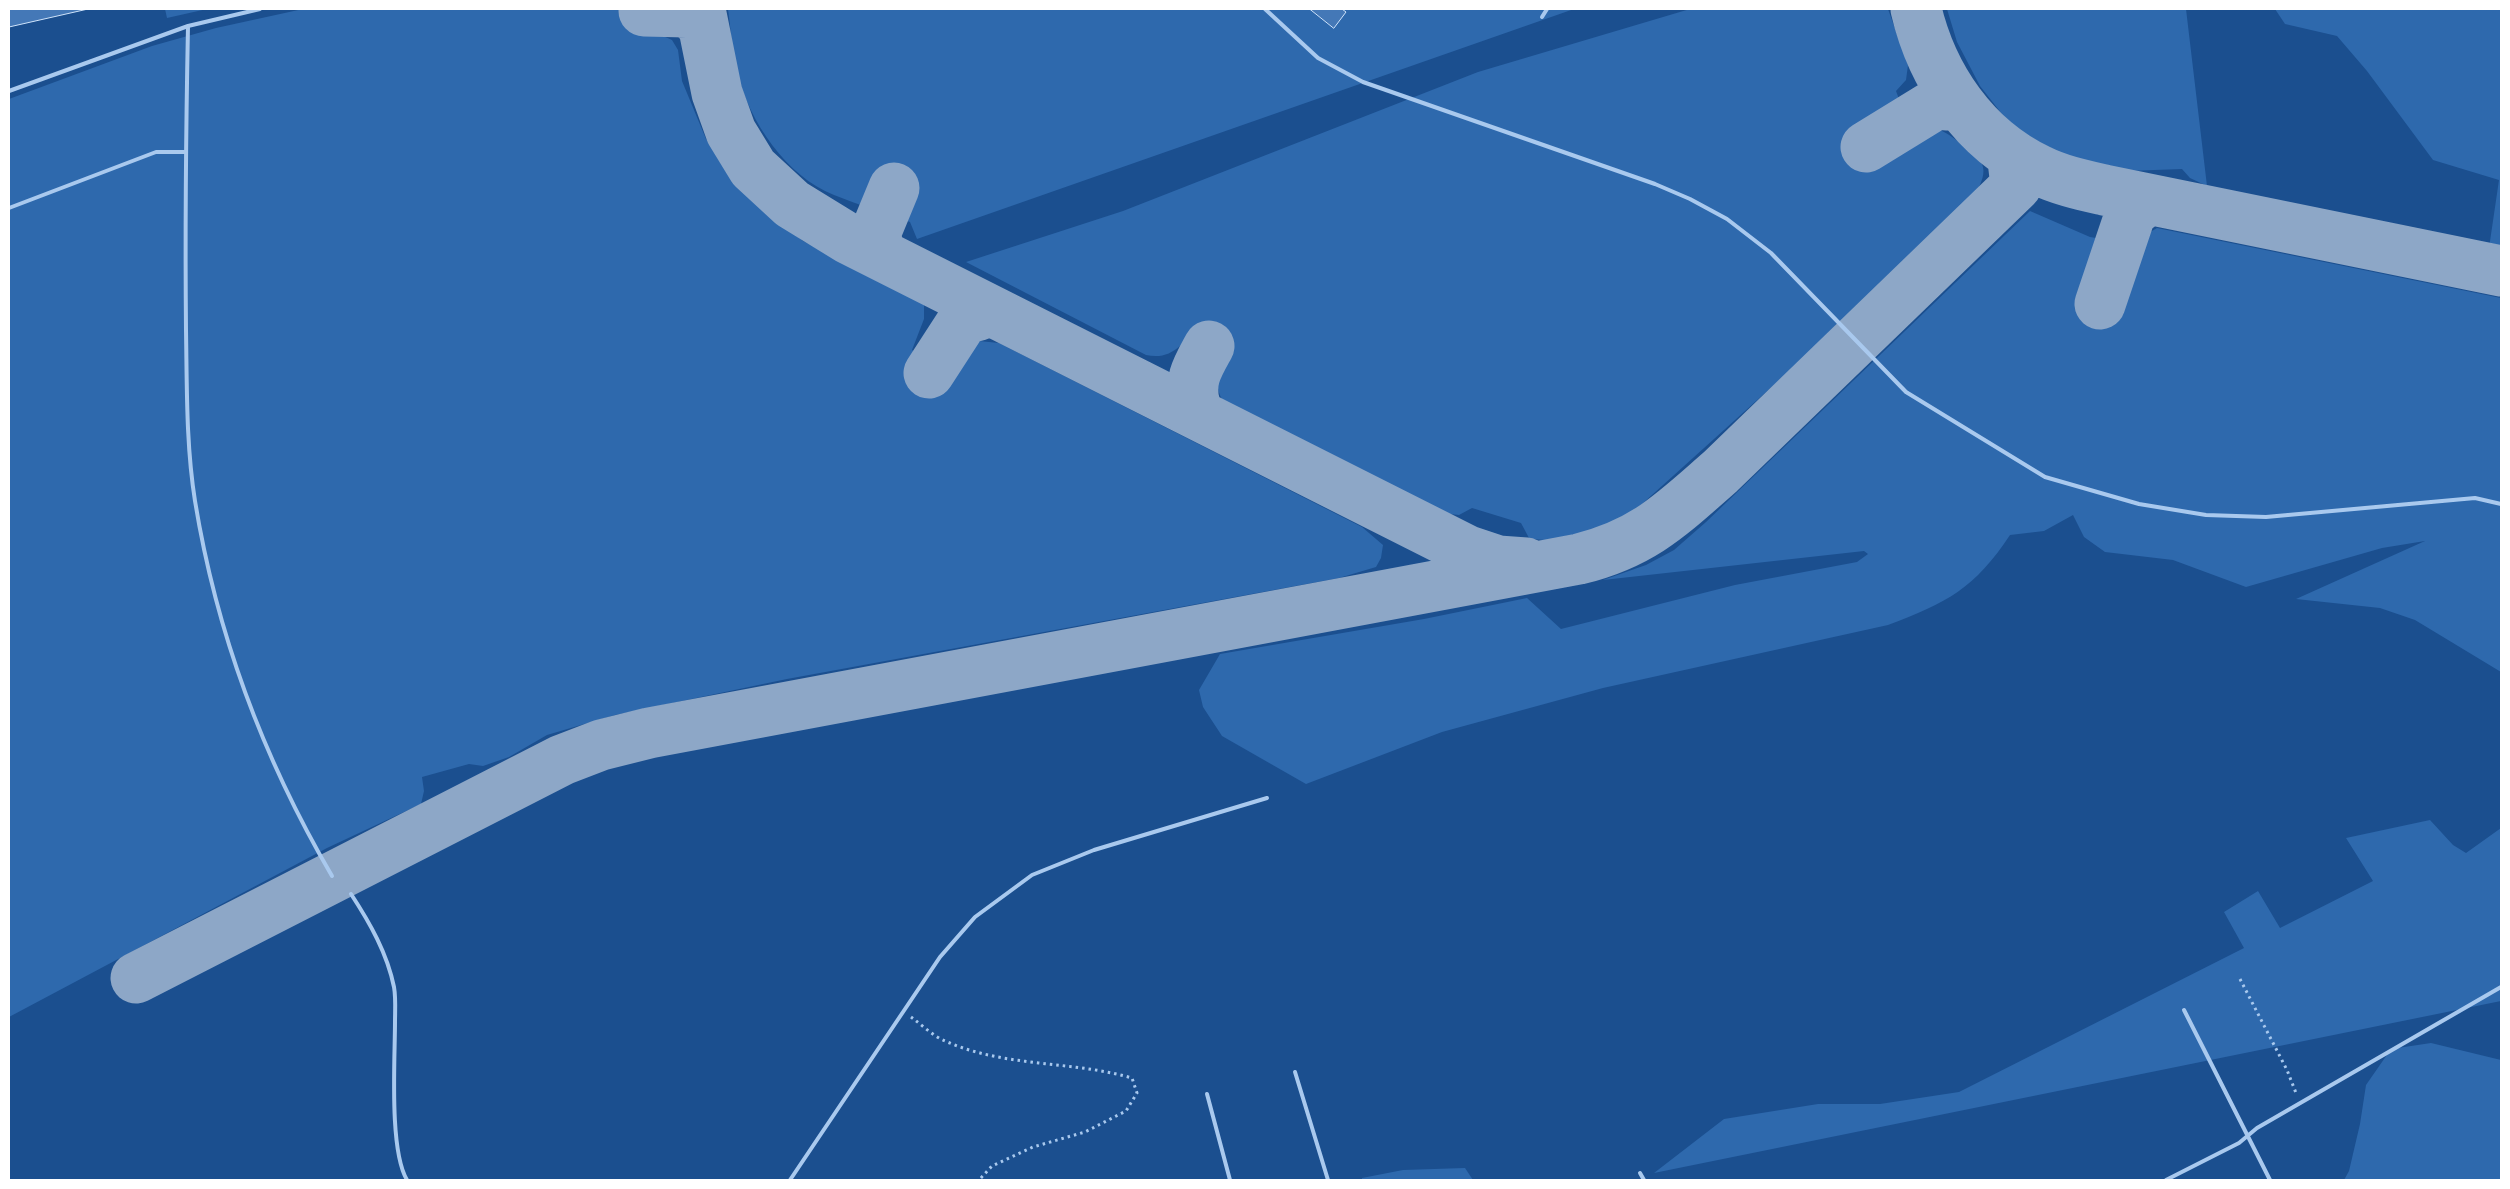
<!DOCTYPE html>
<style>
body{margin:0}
#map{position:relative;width:2510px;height:1189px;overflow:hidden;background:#1b4f8f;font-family:"Alegreya Sans",sans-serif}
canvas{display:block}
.frame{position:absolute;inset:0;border:10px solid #fff;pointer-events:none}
</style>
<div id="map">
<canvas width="2510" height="1189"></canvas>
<div class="frame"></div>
</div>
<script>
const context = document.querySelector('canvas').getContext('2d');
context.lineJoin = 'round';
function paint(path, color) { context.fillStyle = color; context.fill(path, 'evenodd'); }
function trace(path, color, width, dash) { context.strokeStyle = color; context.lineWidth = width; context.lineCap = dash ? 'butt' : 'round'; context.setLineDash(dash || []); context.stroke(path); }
const green = new Path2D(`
 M 165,9 L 207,9 L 167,18 Z
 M 303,9 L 658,9 L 661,35 L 672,40 L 678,50 L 682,81 L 706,139 L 749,198 L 803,241 L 913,294 L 924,304 L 924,319 L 912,350 L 957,373 L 979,341 L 999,343 L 1362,527 L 1383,545 L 1381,558 L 1376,567 L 1339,578 L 787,679 L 615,715 L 547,735 L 509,757 L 483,766 L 469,764 L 422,777 L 424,791 L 421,804 L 327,848 L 9,1017 L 9,99 L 152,46 L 216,28 Z
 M 728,9 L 1574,9 L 917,239 L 910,222 C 885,213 859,205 834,195 C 786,176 750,122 737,73 C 732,53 731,30 728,9 Z
 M 1690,9 L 1888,9 L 1908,65 L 1906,80 L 1896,91 L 1914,139 C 1922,135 1930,127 1939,130 C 1949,132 1977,156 1982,164 C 1986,173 1981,183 1977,191 L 1827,337 L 1632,513 C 1602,528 1563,546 1529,538 L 1521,523 L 1472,508 L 1459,515 L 1440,513 L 1223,401 C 1215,388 1217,380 1223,366 L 1181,345 C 1170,355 1160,358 1146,355 L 966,262 L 1123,211 L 1478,72 Z
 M 1947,9 L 2186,9 L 2207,186 L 2190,178 L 2182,169 L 2127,171 L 2053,152 L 2009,123 L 1980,86 L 1957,42 Z
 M 2275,9 L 2501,9 L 2501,250 L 2489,248 L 2499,180 L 2433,160 L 2367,71 L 2337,36 L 2285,24 Z
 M 2030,211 L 2090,237 L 2139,245 L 2145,235 L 2157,228 L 2501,298 L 2501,672 L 2415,620 L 2380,608 L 2296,599 L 2425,541 L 2382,548 L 2246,587 L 2173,560 L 2105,552 L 2084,537 L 2073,515 L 2044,531 L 2010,535 C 1975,588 1947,603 1888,625 L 1603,688 L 1442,732 L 1306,784 L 1222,736 L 1203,707 L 1199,690 L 1220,654 L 1424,619 L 1527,598 L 1561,629 L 1735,585 L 1857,562 L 1868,554 L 1864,551 L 1603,580 L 1646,565 L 1674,550 L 1706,522 Z
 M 2430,820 L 2453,845 L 2466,853 L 2501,828 L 2501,1001 L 1654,1173 L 1724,1119 L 1818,1104 L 1880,1104 L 1959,1092 L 2244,948 L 2224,912 L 2258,891 L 2280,928 L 2373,881 L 2346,838 Z
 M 2431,1043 L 2501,1060 L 2501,1180 L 2344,1180 L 2349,1171 L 2360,1124 L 2366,1085 L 2391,1049 Z
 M 1465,1168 L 1473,1180 L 1362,1180 L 1362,1178 L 1403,1170 Z`);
const taxiway = new Path2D(`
 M 700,9 L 717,93 L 731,132 L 753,168 L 792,204 L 849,239 L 1468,551 L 1498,561 L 1526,563
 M 1916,9 C 1932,77 1974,139 2039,170 C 2059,180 2082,185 2104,190 L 2501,271
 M 644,11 L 687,12 L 695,18
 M 1866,147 L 1936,104 L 1948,105
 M 878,246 L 875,234 L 894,188
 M 2100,304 L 2131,212 L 2141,205
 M 929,373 L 964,319 L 979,315
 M 1195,405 C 1188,381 1198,366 1209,346
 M 136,978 L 562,760 L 601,745 L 649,733 L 1579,559 C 1644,543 1672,514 1720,472 L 2016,186 L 2013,160`);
const building = new Path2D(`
 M 9,9 L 88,9 L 9,27 Z
 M 1310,9 L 1342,9 L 1346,12 L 1334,28 Z`);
const path = new Path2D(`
 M 2240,979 L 2287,1070 L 2296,1093
 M 911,1017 C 922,1025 933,1036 945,1041 C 1006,1068 1070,1060 1132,1078 L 1137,1093 L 1126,1111 L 1085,1132 L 1033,1147 L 992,1166 L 979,1180`);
const service = new Path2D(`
 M 260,9 L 188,26 C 186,127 185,228 186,330 C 187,387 186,445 195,501 C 217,636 263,758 332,876
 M 1265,9 L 1318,58 L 1363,82 L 1655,184 L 1690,199 L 1727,219 L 1771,253 L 1906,392 L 2045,477 L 2139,504 L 2206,515 L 2266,517 L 2475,498 L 2501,504
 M 1542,17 L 1547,9
 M 9,91 L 188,26
 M 9,208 L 156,152 L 186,152
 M 351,894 C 370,923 387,953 394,987 C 396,998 395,1011 395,1022 C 395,1059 389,1150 407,1180
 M 2184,1010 L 2270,1180
 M 1295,1072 L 1328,1180
 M 1207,1094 L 1230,1180
 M 1640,1173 L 1644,1180
 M 790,1180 L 940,957 L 975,917 L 1032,875 L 1094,850 L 1267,798
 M 2166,1180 L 2239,1143 L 2257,1128 L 2501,987`);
paint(green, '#2e69ad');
trace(taxiway, '#8da7c7', 51);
paint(building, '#4478b7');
trace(building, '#cfe3fa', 1);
trace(path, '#a9c9ee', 3, [2.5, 4]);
trace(service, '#a9c9ee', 4);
</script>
